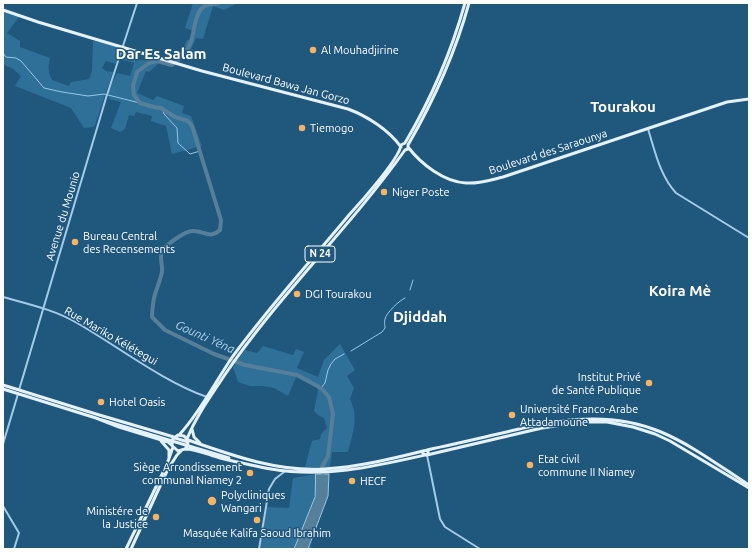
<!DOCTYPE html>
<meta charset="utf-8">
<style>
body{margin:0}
#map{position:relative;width:752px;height:552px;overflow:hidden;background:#20577d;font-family:Ubuntu,sans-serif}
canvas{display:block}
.frame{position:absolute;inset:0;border:4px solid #fff;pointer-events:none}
</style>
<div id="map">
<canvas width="752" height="552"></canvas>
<div class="frame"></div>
</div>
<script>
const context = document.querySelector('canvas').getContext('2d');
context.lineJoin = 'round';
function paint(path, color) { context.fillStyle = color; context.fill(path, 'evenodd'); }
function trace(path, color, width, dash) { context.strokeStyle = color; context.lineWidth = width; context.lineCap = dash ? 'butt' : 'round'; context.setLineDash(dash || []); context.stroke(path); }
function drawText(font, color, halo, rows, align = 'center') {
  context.font = font + ' Ubuntu,sans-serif'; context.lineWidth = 3; context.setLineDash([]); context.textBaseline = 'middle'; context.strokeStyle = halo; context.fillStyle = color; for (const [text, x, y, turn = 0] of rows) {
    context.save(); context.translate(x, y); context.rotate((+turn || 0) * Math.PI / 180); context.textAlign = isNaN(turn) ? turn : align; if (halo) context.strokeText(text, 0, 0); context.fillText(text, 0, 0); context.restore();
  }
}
const green = new Path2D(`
 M 193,3 L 237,3 L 224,10 L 213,6 L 203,39 L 196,38 L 191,49 L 199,51 L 197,60 L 189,60 L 185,57 L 179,62 L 166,57 L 167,55 L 173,57 L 175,51 L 181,52 L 187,40 L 190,40 L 193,31 L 185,28 Z
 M 3,12 L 19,17 L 7,33 L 20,41 L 20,47 L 50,58 C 48,66 48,72 52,80 L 69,86 L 71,82 L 89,79 L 92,71 L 93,41 L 101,42 L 120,48 L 116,64 L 106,61 L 102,68 L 106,71 L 113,72 L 95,125 L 93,127 L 84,128 L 71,108 L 15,86 L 21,76 L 13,69 L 3,64 Z
 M 128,54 L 136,57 L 140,60 L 146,60 L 151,57 L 174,64 L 173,66 L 159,63 L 149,72 L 146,71 L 137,93 L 153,100 L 157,96 L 184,106 L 182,113 L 191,116 L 202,146 L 172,154 L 166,126 L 151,121 L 152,116 L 136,112 L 134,116 L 129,115 L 125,129 L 120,132 L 111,128 L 121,102 L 109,99 L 109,90 L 117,73 L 130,76 L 134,63 L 123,60 L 124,57 Z
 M 340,344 L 355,370 L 347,376 L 354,388 L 350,399 C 359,418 353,432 348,452 L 332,452 L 330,467 L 305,467 L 312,441 L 320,439 L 321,434 L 327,428 L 324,418 L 318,415 L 314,411 L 318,390 L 316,386 L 296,377 L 288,396 L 274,388 L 263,386 L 250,386 L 238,382 L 233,367 L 245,350 L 257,353 L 263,346 L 293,355 L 296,349 L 304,352 L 297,368 L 318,377 L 324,360 Z
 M 316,474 L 316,493 L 303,526 L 310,547 L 316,549 L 260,549 L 267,507 L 289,508 L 293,478 Z`);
const water = new Path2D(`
 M 316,474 L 329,474 L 328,496 L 308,549 L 294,549 L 315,497 Z`);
const stream = new Path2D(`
 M 3,53 L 6,57 L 16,58 L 21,61 L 44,88 L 62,92 L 88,96 L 104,94 L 140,103
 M 163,110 L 164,114 L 177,128 L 178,143 L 190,154 L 200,151
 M 410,290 L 413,280
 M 351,351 L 382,332 L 385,328 C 385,325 384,322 385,319 C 386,313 400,300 405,298
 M 321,388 L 325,383 L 328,370 L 331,364 L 335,359 L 344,354`);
const river = new Path2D(`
 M 219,3 C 215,4 211,4 207,5 C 194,9 195,33 190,44 C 185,56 180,56 172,65 L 157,61 L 149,63 L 137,72 L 133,86 L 134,95 L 140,103 L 154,107 L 161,108 L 175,117 L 188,121 L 192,126 L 221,220 L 220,230 C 209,240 204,230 192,231 C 186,231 165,245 162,251 C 159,258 163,265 162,272 C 160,281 156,290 154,298 C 153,304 152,311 152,317 L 165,330 L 214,354 L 245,365 L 297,375 L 321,388 L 329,397 L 333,414 L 328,456 L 322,467 L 323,473`);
const minor = new Path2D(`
 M 648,129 C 655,151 660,176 676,193 L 749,238
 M 3,297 C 28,304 55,310 77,323 C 119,347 162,381 207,397
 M 19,390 L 106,98 L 137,3
 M 3,444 L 18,394
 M 427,455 L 440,519 L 445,527 L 480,549
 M 3,506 L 19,533 L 14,549
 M 259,549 L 269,489 L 275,479 L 284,472`);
const major = new Path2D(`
 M 3,10 L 38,22 L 202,71 L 348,109 C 367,116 389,130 401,147
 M 408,147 C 421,164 444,182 466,183 C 479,184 491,180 503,177 L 727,102 L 749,99
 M 3,385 L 96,414 L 174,437
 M 3,389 L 96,418 L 119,427 L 168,442 L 178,451 L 185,449 C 189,445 189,440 184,436 L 178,435 L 173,439 L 172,445
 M 102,420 L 229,458
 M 192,429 L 194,437 L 200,443
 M 180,434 C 201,411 215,382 233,356 C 269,307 310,262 349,215 C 360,203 400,158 401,145 L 405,143 C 431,99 451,53 465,3
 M 172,437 L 188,442
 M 187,439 C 196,416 211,396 224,376 C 278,296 349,229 405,150 L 408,149 L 408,145 C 434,100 455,54 469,3
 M 188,440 C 231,455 277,472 324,469 C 358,467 391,459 423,451
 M 161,441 L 169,450 L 169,457
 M 185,449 C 197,449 209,455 220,458 C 237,462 254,466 271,469 C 325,478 372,467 425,455
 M 427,450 C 448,445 469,441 489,436 C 548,422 603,408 661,432 C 692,445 721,467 749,485
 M 428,454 L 428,450 L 423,451 L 423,454 L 427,455 L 542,428 L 582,422 L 607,422 L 633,427 L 655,434 L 670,441 L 749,488
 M 126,549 L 167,464 L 173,447
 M 131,549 L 168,469 L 177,455 L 181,451`);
const markers = [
 [313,50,4,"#f4b463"],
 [302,128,4,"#f4b463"],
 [384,192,4,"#f4b463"],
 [75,242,4,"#f4b463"],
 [297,294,4,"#f4b463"],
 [649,383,4,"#f4b463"],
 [101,402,4,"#f4b463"],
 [512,415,4,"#f4b463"],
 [530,465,4,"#f4b463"],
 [250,473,4,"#f4b463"],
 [352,481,4,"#f4b463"],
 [212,501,5,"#f4b463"],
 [156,517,4,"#f4b463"],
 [257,520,4,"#f4b463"]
];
const shields = [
 [320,254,30]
];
const shieldNames = [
 ["N 24",320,254]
];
const poiNames = [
 ["Al Mouhadjirine",321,50],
 ["Tiemogo",310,128],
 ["Niger Poste",392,192],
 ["Bureau Central",83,236],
 ["des Recensements",83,249],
 ["DGI Tourakou",305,294],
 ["Institut Privé",641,377,"right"],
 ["de Santé Publique",641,390,"right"],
 ["Hotel Oasis",109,402],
 ["Université Franco-Arabe",520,409],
 ["Attadamoune",520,422],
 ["Etat civil",538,459],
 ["commune II Niamey",538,472],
 ["Siège Arrondissement",242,467,"right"],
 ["communal Niamey 2",242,480,"right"],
 ["HECF",360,481],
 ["Polycliniques",221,495],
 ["Wangari",221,508],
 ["Ministére de",148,511,"right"],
 ["la Justice",148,524,"right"],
 ["Masquée Kalifa Saoud Ibrahim",257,533,"center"]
];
const streetNames = [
 ["Boulevard Bawa Jan Gorzo",286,84,15],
 ["Boulevard des Saraounya",548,152,-18],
 ["Avenue du Mounio",63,216,-73],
 ["Rue Mariko Kélétegui",111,336,30]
];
const waterNames = [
 ["Gounti Yéna",205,337,24]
];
const districtNames = [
 ["Dar Es Salam",161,54],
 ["Tourakou",623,107],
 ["Koira Mè",680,291],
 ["Djiddah",420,317]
];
paint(green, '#2f7099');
paint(water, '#567f9a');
trace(water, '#96c9e8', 1);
trace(stream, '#96c9e8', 1);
trace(river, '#567f9a', 4);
trace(minor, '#a3cce7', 2);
trace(major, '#e4f2fd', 3);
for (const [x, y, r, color] of markers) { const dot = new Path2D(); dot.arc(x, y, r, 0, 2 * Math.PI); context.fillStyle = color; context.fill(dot); trace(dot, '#20577d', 1.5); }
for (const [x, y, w] of shields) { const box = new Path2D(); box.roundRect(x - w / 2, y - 8, w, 16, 3); context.fillStyle = '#20577d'; context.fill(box); trace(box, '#fff', 1); }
drawText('bold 10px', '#fff', null, shieldNames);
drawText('11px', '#fff', '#20577d', poiNames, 'left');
drawText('11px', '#fff', '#20577d', streetNames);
drawText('italic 12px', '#aed6ef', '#20577d', waterNames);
drawText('bold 15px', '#fff', '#20577d', districtNames);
</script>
